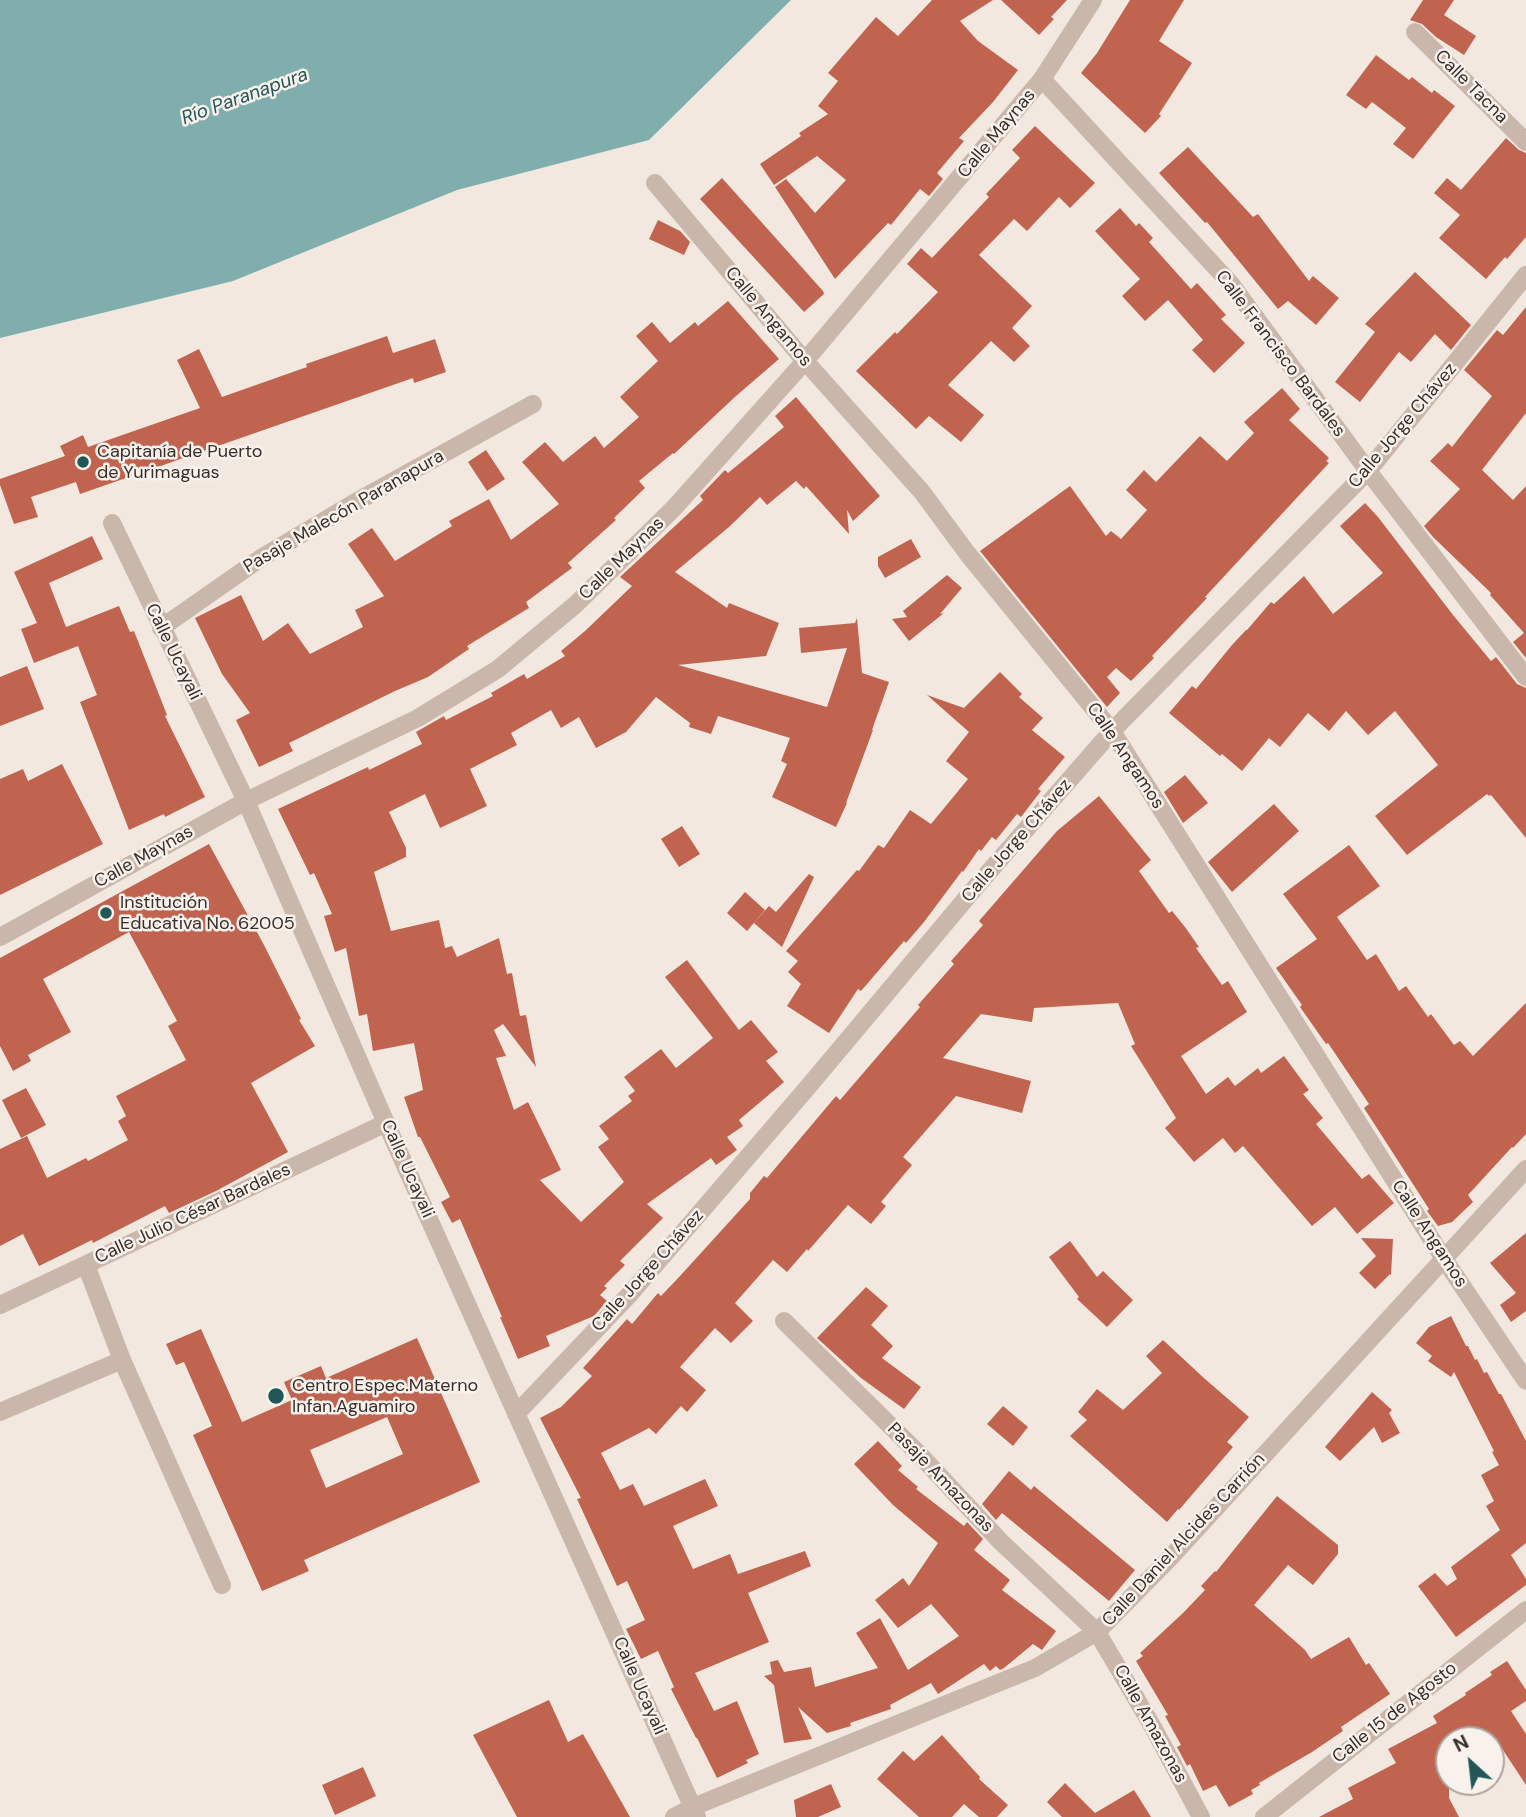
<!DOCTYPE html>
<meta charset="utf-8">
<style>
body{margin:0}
#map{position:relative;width:1526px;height:1817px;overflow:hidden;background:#f2e8e0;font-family:"DM Sans",sans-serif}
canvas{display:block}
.north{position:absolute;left:1435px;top:1726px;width:70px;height:70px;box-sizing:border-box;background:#f9f2ec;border:2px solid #aca49e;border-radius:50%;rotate:333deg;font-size:19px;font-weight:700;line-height:28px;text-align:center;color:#382e2a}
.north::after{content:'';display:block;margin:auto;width:24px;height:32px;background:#225758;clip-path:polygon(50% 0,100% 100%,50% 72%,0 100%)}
</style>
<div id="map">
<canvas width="1526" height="1817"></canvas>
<div class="north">N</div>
</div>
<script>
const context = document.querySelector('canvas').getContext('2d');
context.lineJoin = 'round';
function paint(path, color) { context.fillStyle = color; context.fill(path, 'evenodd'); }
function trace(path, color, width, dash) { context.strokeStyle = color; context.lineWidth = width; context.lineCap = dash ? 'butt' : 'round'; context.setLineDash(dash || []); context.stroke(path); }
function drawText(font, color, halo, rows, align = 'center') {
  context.font = font + ' "DM Sans",sans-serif'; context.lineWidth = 5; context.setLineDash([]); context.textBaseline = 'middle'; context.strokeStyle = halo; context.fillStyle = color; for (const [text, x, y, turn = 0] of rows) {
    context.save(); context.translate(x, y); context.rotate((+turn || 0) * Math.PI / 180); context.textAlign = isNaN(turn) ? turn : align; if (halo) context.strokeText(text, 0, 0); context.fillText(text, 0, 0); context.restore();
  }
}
const water = new Path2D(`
 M 0,0 L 791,0 L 649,140 L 457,190 L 233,281 L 0,338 Z`);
const building = new Path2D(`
 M 932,0 L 993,0 L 960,21 L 978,41 L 1018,70 L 993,102 L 959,138 L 964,141 L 937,173 L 943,179 L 929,196 L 920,189 L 891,225 L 888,223 L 835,279 L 775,187 L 786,179 L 815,213 L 846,180 L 817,156 L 774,185 L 760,164 L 801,136 L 799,133 L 828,114 L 818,106 L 838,81 L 828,73 L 876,17 L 898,36 Z
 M 1001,0 L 1067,0 L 1051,17 L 1054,19 L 1039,35 Z
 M 1130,0 L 1184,0 L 1159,41 L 1192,63 L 1159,114 L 1161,116 L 1145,133 L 1081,73 L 1097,53 Z
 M 1423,0 L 1454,0 L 1444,15 L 1476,36 L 1464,55 L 1436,37 L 1422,24 L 1410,20 Z
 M 1376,55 L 1409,80 L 1412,77 L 1432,93 L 1434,90 L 1455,106 L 1413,159 L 1393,144 L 1406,128 L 1372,102 L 1366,109 L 1346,95 Z
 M 1035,126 L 1095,183 L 1070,208 L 1059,197 L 1027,231 L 1014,219 L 979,255 L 1032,306 L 1012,328 L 1030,346 L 1014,362 L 991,341 L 948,385 L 984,415 L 961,442 L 929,416 L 916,429 L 856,371 L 895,332 L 897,334 L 938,292 L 907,264 L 921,248 L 932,258 L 989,197 L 986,194 L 1020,158 L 1012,150 Z
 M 1506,138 L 1519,150 L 1526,153 L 1526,237 L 1507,259 L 1505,257 L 1486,279 L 1439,238 L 1460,215 L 1434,193 L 1447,178 L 1461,190 Z
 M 1188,147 L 1253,217 L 1258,214 L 1309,281 L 1313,276 L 1339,298 L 1316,325 L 1288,301 L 1278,309 L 1207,222 L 1205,223 L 1159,173 Z
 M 722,178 L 823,291 L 824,294 L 804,312 L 700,199 Z
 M 1120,208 L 1136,226 L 1139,223 L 1153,238 L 1149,242 L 1191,289 L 1197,283 L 1226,315 L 1221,319 L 1245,343 L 1214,373 L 1192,350 L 1203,340 L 1168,300 L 1145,321 L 1122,296 L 1140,279 L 1095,231 Z
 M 658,220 L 680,231 L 690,242 L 684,255 L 649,239 Z
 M 1415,272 L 1471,325 L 1451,350 L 1435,334 L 1411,362 L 1399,352 L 1360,402 L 1335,382 L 1375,332 L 1365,324 Z
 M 728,301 L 779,359 L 736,396 L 674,454 L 673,453 L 639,481 L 645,488 L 614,518 L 616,520 L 568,563 L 572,568 L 526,602 L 529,608 L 467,646 L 469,649 L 428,677 L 395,691 L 289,743 L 293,751 L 259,767 L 236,720 L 250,713 L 222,674 L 195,618 L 241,595 L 263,641 L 288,623 L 310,654 L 363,627 L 355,610 L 384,596 L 348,544 L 372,528 L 395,561 L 452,526 L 449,521 L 489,499 L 511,540 L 559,504 L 522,462 L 545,442 L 563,462 L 595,436 L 604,448 L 639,417 L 620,397 L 658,361 L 636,336 L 652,322 L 670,343 L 695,322 L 698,326 Z
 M 1526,307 L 1526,413 L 1482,470 L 1513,500 L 1526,486 L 1526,658 L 1513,642 L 1524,633 L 1490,595 L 1491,593 L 1433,537 L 1424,526 L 1460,489 L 1430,461 L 1448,443 L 1452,447 L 1492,396 L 1464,370 L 1497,330 L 1503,335 Z
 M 387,336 L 393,353 L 435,339 L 446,372 L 414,383 L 413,378 L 80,494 L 76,482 L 31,497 L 38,517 L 14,524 L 0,485 L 0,479 L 65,456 L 60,446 L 83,435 L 88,447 L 200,408 L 177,360 L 199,349 L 222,397 L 307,367 L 306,364 Z
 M 1282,388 L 1300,409 L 1289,420 L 1329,458 L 1326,461 L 1329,463 L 1205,597 L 1207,598 L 1152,656 L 1154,658 L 1131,681 L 1116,668 L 1107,677 L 1120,693 L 1107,707 L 980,551 L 1070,486 L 1106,536 L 1111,531 L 1121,539 L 1147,510 L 1126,490 L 1144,470 L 1156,482 L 1200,436 L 1227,461 L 1254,433 L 1244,422 Z
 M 796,397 L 880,496 L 853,521 L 847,510 L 849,534 L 806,486 L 804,489 L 796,481 L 767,505 L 760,497 L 729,527 L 675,572 L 727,608 L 729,603 L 779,623 L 766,656 L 678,665 L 827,707 L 847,648 L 801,653 L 799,628 L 855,623 L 857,618 L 862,673 L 889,682 L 872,730 L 873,730 L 846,803 L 847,803 L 836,827 L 772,797 L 787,764 L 781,761 L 790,738 L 718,716 L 711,734 L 689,727 L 690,723 L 656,697 L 626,732 L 596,748 L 579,717 L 561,728 L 551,710 L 511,733 L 517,745 L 470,769 L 487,806 L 440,828 L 425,794 L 389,812 L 406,848 L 406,857 L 374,872 L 391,931 L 439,920 L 445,948 L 452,946 L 457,957 L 499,938 L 507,974 L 512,973 L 520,1016 L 526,1015 L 536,1067 L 503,1024 L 494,1030 L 506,1056 L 496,1058 L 514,1110 L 528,1102 L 561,1170 L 540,1180 L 581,1222 L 624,1182 L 598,1147 L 609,1139 L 599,1126 L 632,1101 L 628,1096 L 635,1091 L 624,1077 L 661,1049 L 676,1068 L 713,1038 L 665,977 L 687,960 L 739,1030 L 751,1020 L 778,1052 L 766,1061 L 784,1082 L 739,1120 L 743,1126 L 727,1137 L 737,1150 L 716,1165 L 711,1158 L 647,1204 L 663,1218 L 620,1261 L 625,1265 L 604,1286 L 607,1288 L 600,1295 L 607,1301 L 594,1316 L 546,1336 L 550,1346 L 518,1359 L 500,1317 L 502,1317 L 460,1219 L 452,1223 L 441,1202 L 450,1197 L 420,1137 L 418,1137 L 404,1097 L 423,1090 L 414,1043 L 373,1051 L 367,1014 L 359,1016 L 346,948 L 335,952 L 324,916 L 332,914 L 314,873 L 310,875 L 278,809 L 368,767 L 369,770 L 422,744 L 416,732 L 444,716 L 446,720 L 493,696 L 491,693 L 524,674 L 527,679 L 565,656 L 561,651 L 585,631 L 632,586 L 620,577 L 703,500 L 700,496 L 725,470 L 728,473 L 784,427 L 775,416 Z
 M 486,450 L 505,479 L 487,491 L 468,462 Z
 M 1365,503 L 1378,517 L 1453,615 L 1491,661 L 1496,657 L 1517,684 L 1526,688 L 1526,838 L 1491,795 L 1489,796 L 1487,794 L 1407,855 L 1375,816 L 1438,765 L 1395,711 L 1368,735 L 1346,711 L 1329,731 L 1308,713 L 1280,747 L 1269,738 L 1242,771 L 1222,754 L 1220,756 L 1169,713 L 1192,686 L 1196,689 L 1232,645 L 1246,630 L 1247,630 L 1271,602 L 1274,604 L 1304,576 L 1333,614 L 1383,573 L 1340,526 Z
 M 92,536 L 103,559 L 49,583 L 66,627 L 119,606 L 130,632 L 134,631 L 167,715 L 165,716 L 205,797 L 165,817 L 164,814 L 129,830 L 80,702 L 97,695 L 78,646 L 34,663 L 21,629 L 37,623 L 14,572 Z
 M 911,539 L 921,557 L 885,578 L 878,566 L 878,557 Z
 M 947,575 L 962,588 L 940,614 L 944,613 L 909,641 L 892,619 L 907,617 L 903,611 Z
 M 27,666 L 44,709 L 0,726 L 0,677 Z
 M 1000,672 L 1022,694 L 1019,697 L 1043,718 L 1032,730 L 1065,757 L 1038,789 L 1041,791 L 1021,817 L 1017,814 L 996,840 L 992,837 L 981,851 L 979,849 L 963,872 L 962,871 L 924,922 L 906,943 L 904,941 L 861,991 L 858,989 L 829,1033 L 787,1006 L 801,984 L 788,972 L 798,961 L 786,951 L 857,870 L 859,871 L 878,845 L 884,848 L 910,810 L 931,824 L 968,779 L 946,761 L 969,732 L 927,695 L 964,708 Z
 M 62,764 L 103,844 L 0,895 L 0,779 L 23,769 L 28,781 Z
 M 1185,775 L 1208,803 L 1183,823 L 1164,792 Z
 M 1099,796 L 1151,860 L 1139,871 L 1169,913 L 1172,911 L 1185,927 L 1199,947 L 1196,948 L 1222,985 L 1228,981 L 1247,1012 L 1181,1056 L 1206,1094 L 1228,1077 L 1235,1086 L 1258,1068 L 1261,1073 L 1284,1056 L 1309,1090 L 1303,1094 L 1323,1118 L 1316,1124 L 1362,1179 L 1369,1174 L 1394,1203 L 1357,1234 L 1335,1207 L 1312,1226 L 1243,1146 L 1235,1153 L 1223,1138 L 1194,1162 L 1165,1128 L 1176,1118 L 1131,1046 L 1135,1044 L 1118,1003 L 1034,1008 L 1032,1022 L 981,1014 L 943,1058 L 1031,1081 L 1022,1113 L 956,1096 L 903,1157 L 912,1165 L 881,1202 L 886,1206 L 871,1224 L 848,1205 L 808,1251 L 807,1249 L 787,1272 L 773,1260 L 735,1303 L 753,1321 L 731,1343 L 715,1328 L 680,1367 L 706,1390 L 687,1412 L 681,1406 L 656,1434 L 649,1428 L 601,1453 L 620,1490 L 633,1484 L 644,1506 L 705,1479 L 718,1506 L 673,1526 L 693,1569 L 730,1554 L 738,1574 L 805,1551 L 811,1566 L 748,1593 L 769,1642 L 695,1673 L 714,1711 L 737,1701 L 759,1754 L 746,1760 L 748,1763 L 717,1778 L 697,1738 L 696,1738 L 671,1689 L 674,1687 L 658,1651 L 641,1659 L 626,1629 L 645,1620 L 627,1581 L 617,1586 L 577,1499 L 581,1498 L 540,1418 L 561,1407 L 592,1376 L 583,1368 L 627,1319 L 632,1324 L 658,1293 L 661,1296 L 680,1276 L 750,1199 L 750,1193 L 764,1176 L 767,1178 L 836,1096 L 840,1100 L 920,1007 L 918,1005 L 954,964 L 951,961 L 983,925 L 979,921 L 1057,831 Z
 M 1274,804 L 1299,831 L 1232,892 L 1208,862 Z
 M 682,826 L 700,854 L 679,867 L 661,839 Z
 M 209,844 L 264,945 L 301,1019 L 299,1020 L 315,1046 L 251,1083 L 288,1152 L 216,1191 L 169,1213 L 165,1206 L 93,1243 L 92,1240 L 39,1266 L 23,1234 L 0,1246 L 0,1149 L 27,1136 L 47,1178 L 86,1158 L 88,1161 L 128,1140 L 118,1121 L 126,1116 L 116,1096 L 186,1060 L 168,1026 L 177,1021 L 129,932 L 43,979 L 71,1032 L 28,1055 L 31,1061 L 13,1071 L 0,1046 L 0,958 Z
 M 1349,845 L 1380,886 L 1337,917 L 1367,960 L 1376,954 L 1399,991 L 1406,986 L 1428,1017 L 1431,1014 L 1454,1045 L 1460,1041 L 1473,1056 L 1526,1003 L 1526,1134 L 1513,1148 L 1512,1147 L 1468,1195 L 1473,1202 L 1452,1222 L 1438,1226 L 1427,1211 L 1429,1209 L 1364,1108 L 1369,1104 L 1328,1043 L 1326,1044 L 1300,1007 L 1302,1005 L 1276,968 L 1317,939 L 1283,894 Z
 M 809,874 L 814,877 L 782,947 L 754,923 L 769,906 L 776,912 Z
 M 745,892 L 765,910 L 747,931 L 727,913 Z
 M 26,1088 L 46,1125 L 21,1138 L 2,1100 Z
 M 1526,1233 L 1526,1311 L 1511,1322 L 1500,1305 L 1516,1293 L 1490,1263 Z
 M 1361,1238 L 1393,1239 L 1391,1275 L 1390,1274 L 1375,1289 L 1359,1273 L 1376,1256 Z
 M 1070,1241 L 1097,1277 L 1103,1271 L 1133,1300 L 1107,1327 L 1077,1299 L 1079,1297 L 1049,1257 Z
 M 866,1287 L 888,1306 L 871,1325 L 893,1346 L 882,1358 L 921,1387 L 904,1409 L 861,1378 L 817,1338 Z
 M 1451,1316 L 1466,1346 L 1468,1346 L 1475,1360 L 1477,1359 L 1484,1373 L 1487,1372 L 1499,1394 L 1501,1394 L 1526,1441 L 1526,1543 L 1511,1555 L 1526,1579 L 1526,1585 L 1456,1637 L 1418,1586 L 1435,1573 L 1447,1586 L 1457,1579 L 1451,1567 L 1500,1530 L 1486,1506 L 1494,1501 L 1481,1475 L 1499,1465 L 1492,1452 L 1494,1451 L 1454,1372 L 1451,1377 L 1428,1361 L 1432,1356 L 1416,1343 L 1429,1327 Z
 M 201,1329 L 242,1422 L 292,1400 L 284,1382 L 321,1366 L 326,1378 L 417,1338 L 480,1482 L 304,1560 L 309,1571 L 262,1591 L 193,1435 L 212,1426 L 184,1362 L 176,1365 L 166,1344 ZM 387,1417 L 403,1454 L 326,1488 L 310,1450 Z
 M 1163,1340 L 1205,1379 L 1249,1417 L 1227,1442 L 1233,1447 L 1179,1510 L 1178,1509 L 1167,1522 L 1070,1436 L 1087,1420 L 1078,1412 L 1097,1389 L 1123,1410 L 1162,1373 L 1146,1356 Z
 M 1372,1392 L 1392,1410 L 1389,1413 L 1400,1433 L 1382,1443 L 1374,1427 L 1340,1461 L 1325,1447 Z
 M 1003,1406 L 1028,1427 L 1013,1446 L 987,1424 Z
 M 878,1441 L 902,1466 L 898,1470 L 918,1487 L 916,1489 L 964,1526 L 967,1522 L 983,1539 L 974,1550 L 1010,1580 L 1002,1590 L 1056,1631 L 1042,1650 L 1033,1644 L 1004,1668 L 1000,1670 L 996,1666 L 990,1671 L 984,1664 L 938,1694 L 931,1683 L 890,1705 L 891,1709 L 850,1723 L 851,1726 L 827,1733 L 798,1707 L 812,1739 L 784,1743 L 774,1685 L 764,1676 L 772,1674 L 770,1662 L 778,1660 L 784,1672 L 811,1667 L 815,1687 L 878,1668 L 856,1633 L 880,1618 L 908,1670 L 959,1636 L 931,1604 L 898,1628 L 875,1600 L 903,1578 L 909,1586 L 938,1543 L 893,1505 L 854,1464 Z
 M 1009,1471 L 1031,1490 L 1034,1486 L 1135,1570 L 1109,1601 L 1002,1513 L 996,1520 L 982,1504 Z
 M 1277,1496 L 1338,1545 L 1338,1554 L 1313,1585 L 1288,1565 L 1254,1605 L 1305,1650 L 1311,1659 L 1349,1637 L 1366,1665 L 1369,1663 L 1390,1694 L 1341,1727 L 1343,1731 L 1312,1752 L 1259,1783 L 1260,1785 L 1251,1790 L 1253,1794 L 1229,1807 L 1216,1785 L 1203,1791 L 1190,1764 L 1187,1766 L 1177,1747 L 1181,1745 L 1165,1716 L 1168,1715 L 1136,1661 L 1143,1656 L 1140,1653 L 1183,1613 L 1205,1590 L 1201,1586 L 1215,1571 L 1216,1572 Z
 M 1507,1661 L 1526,1690 L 1526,1701 L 1511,1711 L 1526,1734 L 1526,1785 L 1495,1738 L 1492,1740 L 1449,1740 L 1449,1798 L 1459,1817 L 1319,1817 L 1353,1799 L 1348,1788 L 1396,1763 L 1388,1749 L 1437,1723 L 1433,1716 L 1466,1695 L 1465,1693 L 1492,1675 L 1490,1672 Z
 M 549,1700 L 568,1742 L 583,1734 L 630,1817 L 517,1817 L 473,1735 Z
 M 942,1735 L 980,1777 L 979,1779 L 1008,1805 L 997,1817 L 979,1817 L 964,1804 L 952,1817 L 919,1817 L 877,1779 L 903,1751 L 914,1761 Z
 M 363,1767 L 376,1796 L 335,1815 L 322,1785 Z
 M 1065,1783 L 1095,1813 L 1134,1790 L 1151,1817 L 1062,1817 L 1047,1802 Z
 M 831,1784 L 841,1807 L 818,1817 L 796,1817 L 794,1800 Z`);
const minor = new Path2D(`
 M 1415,32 L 1526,142
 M 1042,79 L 1231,284 L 1368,471 L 1526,677
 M 655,183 L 805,361 L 922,492 L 967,553 L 1112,731 L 1444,1259 L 1526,1381
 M 112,523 L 246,801 L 386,1123 L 697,1817
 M 161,628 L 261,558 L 354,503 L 533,404
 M 0,937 L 246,801 L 418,718 L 498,669 L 575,605 L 674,508 L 805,361 L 1042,79 L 1093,0
 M 0,1305 L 386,1123
 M 784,1321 L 919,1454 L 1001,1542 L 1097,1632 L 1154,1729 L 1201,1817
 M 122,1360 L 222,1585
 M 0,1412 L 122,1360 L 86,1265
 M 516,1414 L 630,1294 L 808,1087 L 974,889 L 1112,731 L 1368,471 L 1526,275
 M 674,1817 L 693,1807 L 1035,1668 L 1097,1632 L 1170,1558 L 1526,1169
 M 1264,1817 L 1526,1610`);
const markers = [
 [83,462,7,"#225758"],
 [106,913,7,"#225758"],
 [276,1396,9,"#225758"]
];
const streetNames = [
 ["Calle Tacna",1471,87,45],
 ["Calle Maynas",997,134,-50],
 ["Calle Angamos",768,317,50],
 ["Calle Francisco Bardales",1280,354,53],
 ["Calle Jorge Chávez",1403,426,-50],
 ["Pasaje Malecón Paranapura",344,512,-30],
 ["Calle Maynas",622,559,-44],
 ["Calle Ucayali",173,652,64],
 ["Calle Angamos",1125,756,56],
 ["Calle Jorge Chávez",1017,841,-49],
 ["Calle Maynas",144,857,-29],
 ["Calle Ucayali",407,1169,66],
 ["Calle Julio César Bardales",193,1214,-25],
 ["Calle Angamos",1429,1234,57],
 ["Calle Jorge Chávez",648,1271,-48],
 ["Pasaje Amazonas",940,1478,46],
 ["Calle Daniel Alcides Carrión",1184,1540,-47],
 ["Calle Ucayali",639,1686,66],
 ["Calle 15 de Agosto",1395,1713,-38],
 ["Calle Amazonas",1150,1724,61]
];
const poiNames = [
 ["Capitanía de Puerto",97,452],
 ["de Yurimaguas",97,473],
 ["Institución",120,903],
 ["Educativa No. 62005",120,924],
 ["Centro Espec.Materno",292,1386],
 ["Infan.Aguamiro",292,1407]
];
const waterNames = [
 ["Río Paranapura",245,97,-20]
];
paint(water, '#80aead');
paint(building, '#c06450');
trace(minor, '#cab7ac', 18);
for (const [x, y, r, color] of markers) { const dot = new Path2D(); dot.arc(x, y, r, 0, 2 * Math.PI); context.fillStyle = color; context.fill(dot); trace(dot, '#f9f2ec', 2.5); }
drawText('18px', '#382e2a', '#f9f2ec', streetNames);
drawText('18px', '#382e2a', '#f9f2ec', poiNames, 'left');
drawText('italic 19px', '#225758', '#f9f2ec', waterNames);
</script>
